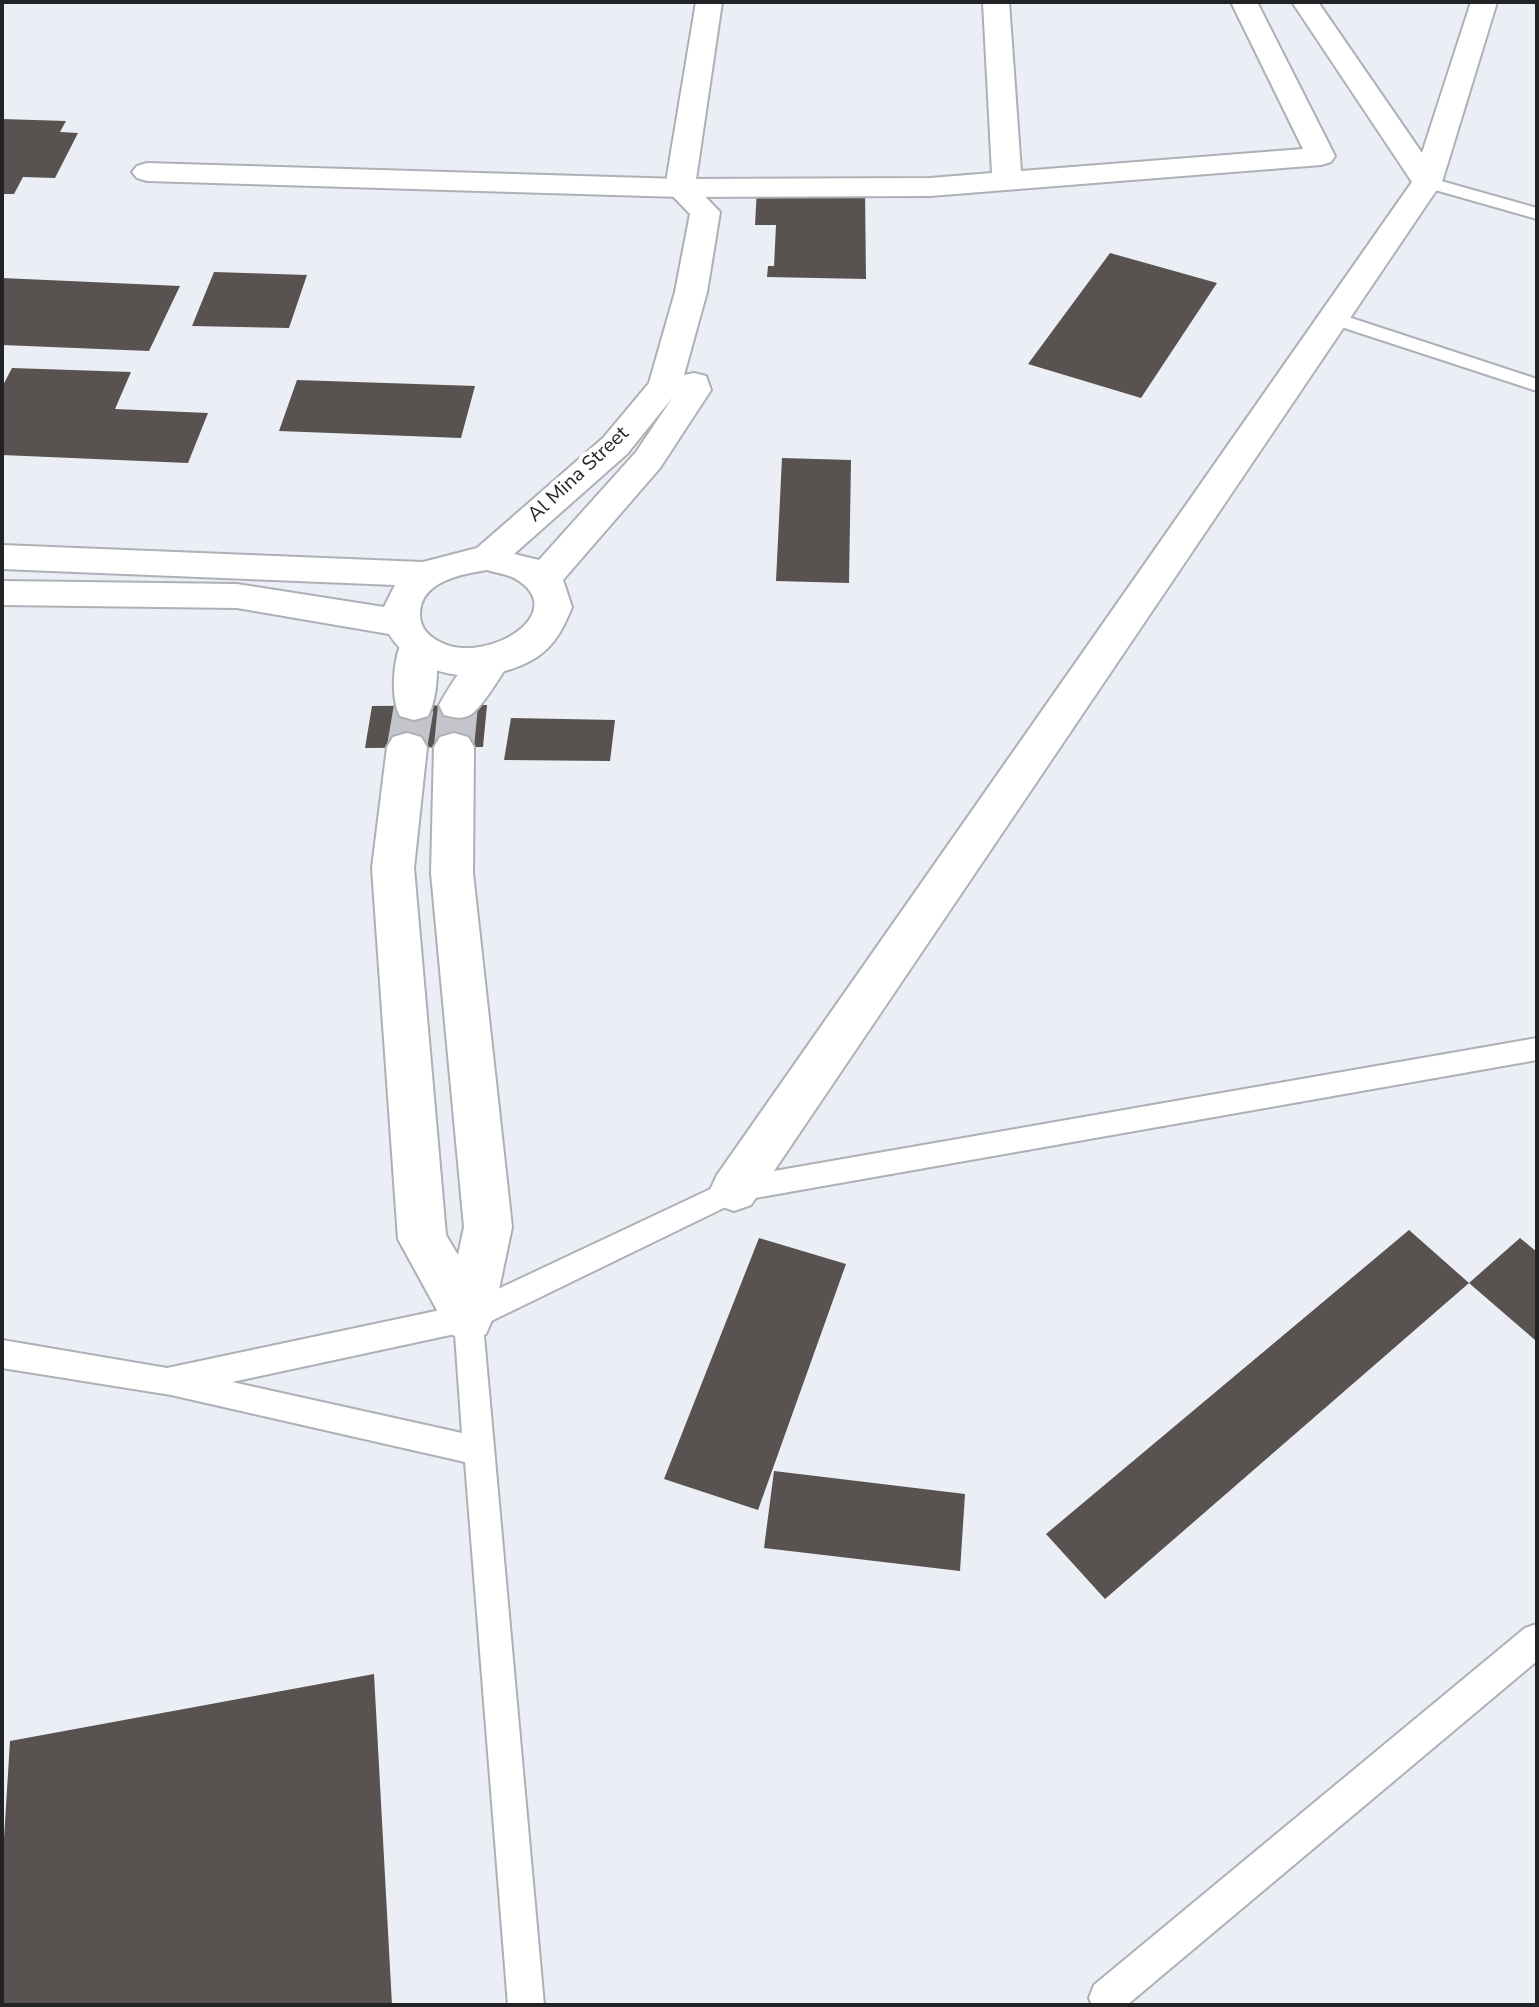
<!DOCTYPE html>
<style>
body{margin:0}
#map{position:relative;width:1539px;height:2007px;overflow:hidden;background:#ebeef4;font-family:"Nunito Sans",sans-serif}
canvas{display:block}
.frame{position:absolute;inset:0;border:4px solid #222325;pointer-events:none}
</style>
<div id="map">
<canvas width="1539" height="2007"></canvas>
<div class="frame"></div>
</div>
<script>
const context = document.querySelector('canvas').getContext('2d');
context.lineJoin = 'round';
function paint(path, color) { context.fillStyle = color; context.fill(path, 'evenodd'); }
function trace(path, color, width, dash) { context.strokeStyle = color; context.lineWidth = width; context.lineCap = dash ? 'butt' : 'round'; context.setLineDash(dash || []); context.stroke(path); }
function drawText(font, color, halo, rows, align = 'center') {
  context.font = font + ' "Nunito Sans",sans-serif'; context.lineWidth = 8; context.setLineDash([]); context.textBaseline = 'middle'; context.strokeStyle = halo; context.fillStyle = color; for (const [text, x, y, turn = 0] of rows) {
    context.save(); context.translate(x, y); context.rotate((+turn || 0) * Math.PI / 180); context.textAlign = isNaN(turn) ? turn : align; if (halo) context.strokeText(text, 0, 0); context.fillText(text, 0, 0); context.restore();
  }
}
const building = new Path2D(`
 M 2,119 L 66,121 L 60,132 L 78,133 L 55,178 L 23,177 L 14,194 L 2,194 Z
 M 757,188 L 865,190 L 866,279 L 767,277 L 768,266 L 774,266 L 776,225 L 755,225 Z
 M 1110,253 L 1217,283 L 1141,398 L 1028,364 Z
 M 214,272 L 307,275 L 289,328 L 192,326 Z
 M 2,278 L 180,286 L 149,351 L 2,345 Z
 M 12,368 L 131,372 L 115,409 L 208,413 L 188,463 L 2,455 L 2,387 Z
 M 297,380 L 475,386 L 461,438 L 279,431 Z
 M 782,458 L 851,460 L 849,583 L 776,581 Z
 M 487,705 L 483,747 L 365,748 L 372,706 Z
 M 511,718 L 615,720 L 610,761 L 504,760 Z
 M 1409,1230 L 1469,1283 L 1105,1599 L 1046,1534 Z
 M 759,1238 L 846,1264 L 758,1510 L 664,1479 Z
 M 1520,1238 L 1537,1252 L 1535,1340 L 1469,1283 Z
 M 774,1471 L 965,1494 L 960,1571 L 764,1548 Z
 M 374,1674 L 392,2005 L 2,2005 L 2,1871 L 10,1741 Z`);
const minorTunnel = new Path2D(`
 M 407,747 L 414,706
 M 454,747 L 458,705`);
const service = new Path2D(`
 M 1427,177 L 1537,208 L 1537,219 L 1421,186 L 1418,182 Z
 M 1333,312 L 1537,379 L 1537,391 L 1326,322 L 1324,318 L 1326,314 Z
 M 1537,1038 L 1537,1060 L 738,1201 L 483,1325 L 544,2005 L 508,2005 L 465,1462 L 171,1395 L 2,1368 L 2,1340 L 167,1368 L 464,1305 L 734,1178 ZM 455,1334 L 462,1433 L 232,1382 Z
 M 1537,1624 L 1537,1661 L 1127,2005 L 1092,2005 L 1089,1998 L 1094,1985 L 1525,1628 Z`);
const minor = new Path2D(`
 M 983,2 L 1009,2 L 1021,171 L 1303,149 L 1231,2 L 1257,2 L 1335,156 L 1331,162 L 1321,165 L 930,196 L 680,197 L 147,181 L 137,178 L 132,172 L 137,166 L 147,163 L 680,179 L 930,178 L 992,173 Z
 M 1292,2 L 1318,2 L 1422,153 L 1471,2 L 1497,2 L 1442,182 L 751,1205 L 734,1211 L 717,1205 L 710,1190 L 717,1175 L 1412,182 Z
 M 417,634 L 430,638 C 441,655 438,698 428,716 L 414,720 L 400,716 C 390,698 393,655 404,638 Z
 M 491,648 L 504,652 L 510,661 C 502,674 482,708 470,715 C 461,720 453,717 444,715 L 439,705 C 451,684 468,654 491,648 Z
 M 407,733 L 421,737 L 427,747 L 414,868 L 446,1235 L 458,1255 L 464,1227 L 431,873 L 434,747 L 440,737 L 454,733 L 468,737 L 474,747 L 473,873 L 512,1227 L 493,1318 L 486,1334 L 468,1341 L 450,1334 L 398,1239 L 372,868 L 387,747 L 393,737 Z`);
const tertiary = new Path2D(`
 M 696,2 L 722,2 L 695,186 L 720,212 L 707,292 L 684,375 L 694,373 L 706,376 L 711,390 L 660,468 L 563,580 L 572,607 C 564,627 555,645 537,657 C 491,686 419,683 389,634 L 237,608 L 2,605 L 2,581 L 237,584 L 384,607 L 395,585 L 2,569 L 2,545 L 423,562 L 477,548 L 603,438 L 649,383 L 675,292 L 690,214 L 665,188 ZM 673,397 L 636,452 L 539,560 L 514,554 L 627,454 ZM 487,570 C 496,573 508,574 516,579 C 573,614 484,666 440,642 C 428,636 420,628 420,614 C 420,581 462,574 487,570 Z`);
const farStreetnames = [
 ["Al Mina Street",579,475,-43]
];
paint(building, '#585250');
trace(minorTunnel, '#c3c5cb', 40, [40, 20]);
trace(service, '#adb0b6', 4);
trace(minor, '#adb0b6', 4);
trace(tertiary, '#adb0b6', 4);
paint(service, '#fff');
paint(minor, '#fff');
paint(tertiary, '#fff');
drawText('20px', '#222325', '#fff', farStreetnames);
</script>
